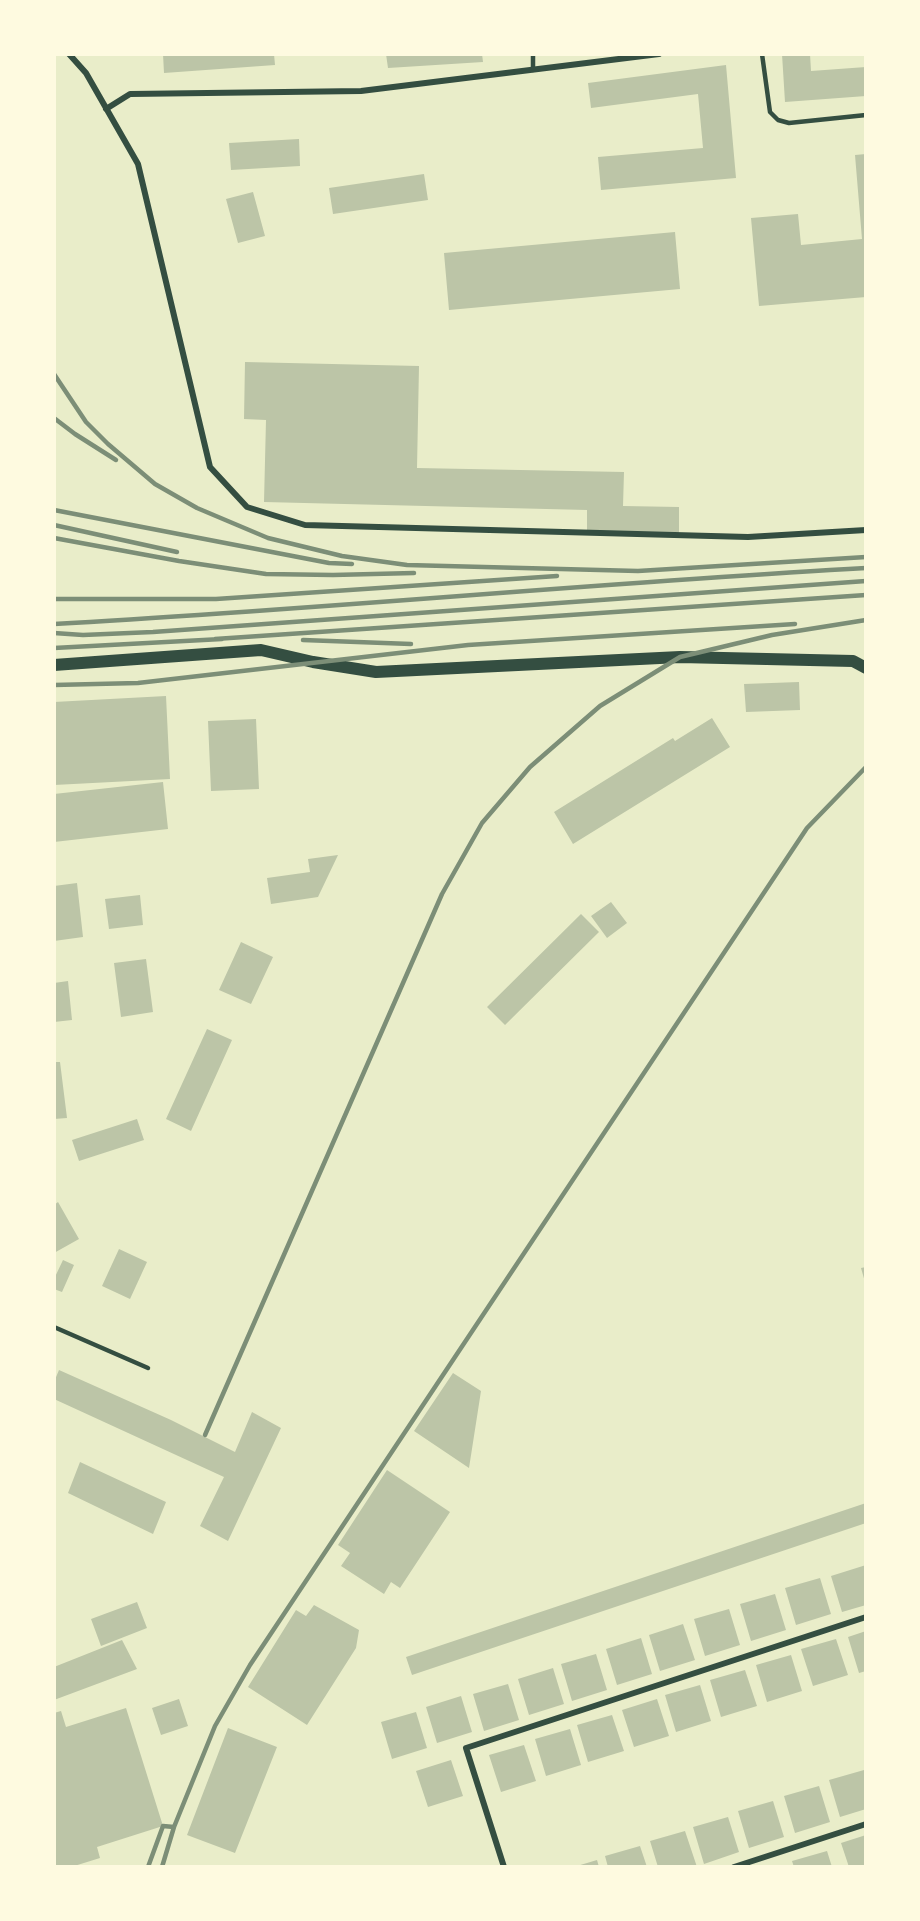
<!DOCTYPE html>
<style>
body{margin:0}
#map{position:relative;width:920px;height:1921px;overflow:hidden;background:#e9edc9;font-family:Rubik,sans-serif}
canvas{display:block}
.frame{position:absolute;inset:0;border:56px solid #fefae0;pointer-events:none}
</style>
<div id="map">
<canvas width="920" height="1921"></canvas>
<div class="frame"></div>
</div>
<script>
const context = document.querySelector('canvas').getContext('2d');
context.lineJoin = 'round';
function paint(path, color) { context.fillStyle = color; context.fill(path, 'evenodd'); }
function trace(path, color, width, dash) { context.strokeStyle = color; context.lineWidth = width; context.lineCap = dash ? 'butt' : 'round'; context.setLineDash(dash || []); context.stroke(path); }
const building = new Path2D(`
 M 163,54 L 274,54 L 275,65 L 164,73 Z
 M 386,54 L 482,54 L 483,62 L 388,68 Z
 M 782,54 L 810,54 L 811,71 L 866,67 L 866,96 L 785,102 Z
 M 726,65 L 736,178 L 601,190 L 598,157 L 703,148 L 698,94 L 591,108 L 588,83 Z
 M 299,139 L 300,166 L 231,170 L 229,143 Z
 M 866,154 L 866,297 L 759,306 L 751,218 L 798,214 L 801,245 L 862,239 L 855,155 Z
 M 424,174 L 428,200 L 333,214 L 329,188 Z
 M 253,192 L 265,236 L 238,243 L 226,199 Z
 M 675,232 L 680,289 L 449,310 L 444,253 Z
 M 245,362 L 419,366 L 417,468 L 624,472 L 623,506 L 679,507 L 679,533 L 587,531 L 587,510 L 264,502 L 266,420 L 244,419 Z
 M 799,682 L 800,710 L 746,712 L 744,684 Z
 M 166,696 L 170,779 L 54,785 L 54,702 Z
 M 712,718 L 730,747 L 573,844 L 554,812 L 673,738 L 675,741 Z
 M 256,719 L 259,789 L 211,791 L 208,721 Z
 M 163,782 L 168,829 L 54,842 L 54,794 Z
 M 338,855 L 318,897 L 271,904 L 267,878 L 310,872 L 308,859 Z
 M 77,883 L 83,937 L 54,941 L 54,886 Z
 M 140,895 L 143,925 L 109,929 L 105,899 Z
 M 611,902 L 627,923 L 607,938 L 591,916 Z
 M 581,914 L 599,932 L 505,1025 L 487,1007 Z
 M 241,942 L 273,957 L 251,1004 L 219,990 Z
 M 146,959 L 153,1012 L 121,1017 L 114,963 Z
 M 68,981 L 72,1020 L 54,1022 L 54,983 Z
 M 207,1029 L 232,1040 L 191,1131 L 166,1119 Z
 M 54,1062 L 60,1062 L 67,1118 L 54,1119 Z
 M 137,1119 L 144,1140 L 79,1161 L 72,1140 Z
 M 58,1202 L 79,1239 L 54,1253 L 54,1205 Z
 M 119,1249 L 147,1262 L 130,1299 L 102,1286 Z
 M 63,1260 L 74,1265 L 62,1292 L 54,1289 L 54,1279 Z
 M 866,1267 L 866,1282 L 865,1282 L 861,1268 Z
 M 59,1370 L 171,1420 L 235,1452 L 252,1412 L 281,1428 L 228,1541 L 200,1526 L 224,1477 L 54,1399 L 54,1382 Z
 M 453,1373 L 481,1391 L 469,1468 L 414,1431 Z
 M 80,1462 L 166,1502 L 153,1534 L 68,1493 Z
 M 387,1470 L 450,1512 L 400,1588 L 391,1582 L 384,1594 L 341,1566 L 350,1553 L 338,1545 Z
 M 866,1503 L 866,1523 L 412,1675 L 406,1657 Z
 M 866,1565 L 866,1605 L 842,1612 L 831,1576 Z
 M 820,1578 L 831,1614 L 796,1625 L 785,1588 Z
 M 775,1594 L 786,1630 L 751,1641 L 740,1604 Z
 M 137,1602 L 147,1628 L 101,1646 L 91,1619 Z
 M 314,1605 L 359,1630 L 356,1648 L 307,1725 L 248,1687 L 296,1610 L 306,1616 Z
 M 729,1609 L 740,1645 L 705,1656 L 694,1619 Z
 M 683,1624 L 695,1660 L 660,1671 L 649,1635 Z
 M 866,1631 L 866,1671 L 859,1673 L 848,1637 Z
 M 641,1638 L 652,1674 L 617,1685 L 606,1649 Z
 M 836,1639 L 848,1675 L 813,1686 L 801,1649 Z
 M 122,1640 L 137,1669 L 54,1700 L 54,1667 Z
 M 596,1654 L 607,1690 L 572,1701 L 561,1664 Z
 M 791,1655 L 802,1691 L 767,1702 L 756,1665 Z
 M 553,1668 L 564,1704 L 529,1715 L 518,1679 Z
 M 745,1670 L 757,1706 L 721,1717 L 710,1680 Z
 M 508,1684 L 519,1720 L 484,1731 L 473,1694 Z
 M 700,1685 L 711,1721 L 676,1732 L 665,1695 Z
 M 461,1696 L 472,1732 L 437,1743 L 426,1707 Z
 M 179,1699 L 188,1726 L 161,1735 L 152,1708 Z
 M 657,1699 L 669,1736 L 634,1747 L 622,1710 Z
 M 126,1708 L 163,1826 L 97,1847 L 100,1858 L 71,1867 L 54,1867 L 54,1713 L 61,1711 L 66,1727 Z
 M 416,1712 L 427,1748 L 392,1759 L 381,1722 Z
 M 612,1715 L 624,1751 L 588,1762 L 577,1725 Z
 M 228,1728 L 277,1747 L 235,1853 L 187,1835 Z
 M 570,1729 L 581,1765 L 546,1776 L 535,1739 Z
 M 524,1745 L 536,1781 L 501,1792 L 489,1755 Z
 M 451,1760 L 463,1796 L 428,1807 L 416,1771 Z
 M 864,1770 L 866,1776 L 866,1809 L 840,1817 L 829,1780 Z
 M 819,1786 L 830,1822 L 795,1833 L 784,1796 Z
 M 773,1801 L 784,1837 L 749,1848 L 738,1811 Z
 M 728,1817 L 739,1852 L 704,1864 L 693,1827 Z
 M 685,1831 L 697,1867 L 658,1867 L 650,1841 Z
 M 866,1835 L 866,1867 L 849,1867 L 841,1843 Z
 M 640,1846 L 647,1867 L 608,1867 L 605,1856 Z
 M 827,1851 L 832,1867 L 794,1867 L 792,1861 Z
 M 597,1860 L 599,1867 L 577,1867 L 577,1866 Z`);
const service = new Path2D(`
 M 762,54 L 770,112 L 778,120 L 789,123 L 866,115
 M 533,70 L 533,54
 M 54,1327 L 148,1368`);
const minor = new Path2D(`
 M 69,54 L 86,73 L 138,164 L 210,467 L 247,507 L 305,525 L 748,537 L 866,530
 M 106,109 L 130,94 L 361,91 L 659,54
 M 504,1867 L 466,1748 L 866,1617
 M 734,1867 L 866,1824`);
const secondary = new Path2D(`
 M 54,665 L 261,650 L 313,662 L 376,672 L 680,657 L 853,661 L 866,668`);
const rail = new Path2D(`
 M 54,374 L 86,422 L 108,444 L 155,484 L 197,508 L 268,538 L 342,556 L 407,565 L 638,571 L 866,557
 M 54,418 L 75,434 L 116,460
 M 54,510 L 329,563 L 352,564
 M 54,525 L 177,552
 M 54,538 L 179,561 L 266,574 L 333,575 L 414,573
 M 54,599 L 216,599 L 557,576
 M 54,624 C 325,609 595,583 866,568
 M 54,633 L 83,635 L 153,632 L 866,581
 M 215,639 L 866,595
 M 303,640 L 411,644
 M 54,648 L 222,639
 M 54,685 L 138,683 L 468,645 L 795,624
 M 205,1435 L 442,894 L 482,823 L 530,767 L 600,706 L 680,657 L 772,635 L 866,620
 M 148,1867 L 163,1826 L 174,1827
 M 162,1867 L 174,1827 L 215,1726 L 250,1665 L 807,828 L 866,767`);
paint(building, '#bcc5a7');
trace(service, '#344e41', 4.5);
trace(minor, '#344e41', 6);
trace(secondary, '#344e41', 12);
trace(rail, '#7c8e77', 4.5);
</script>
